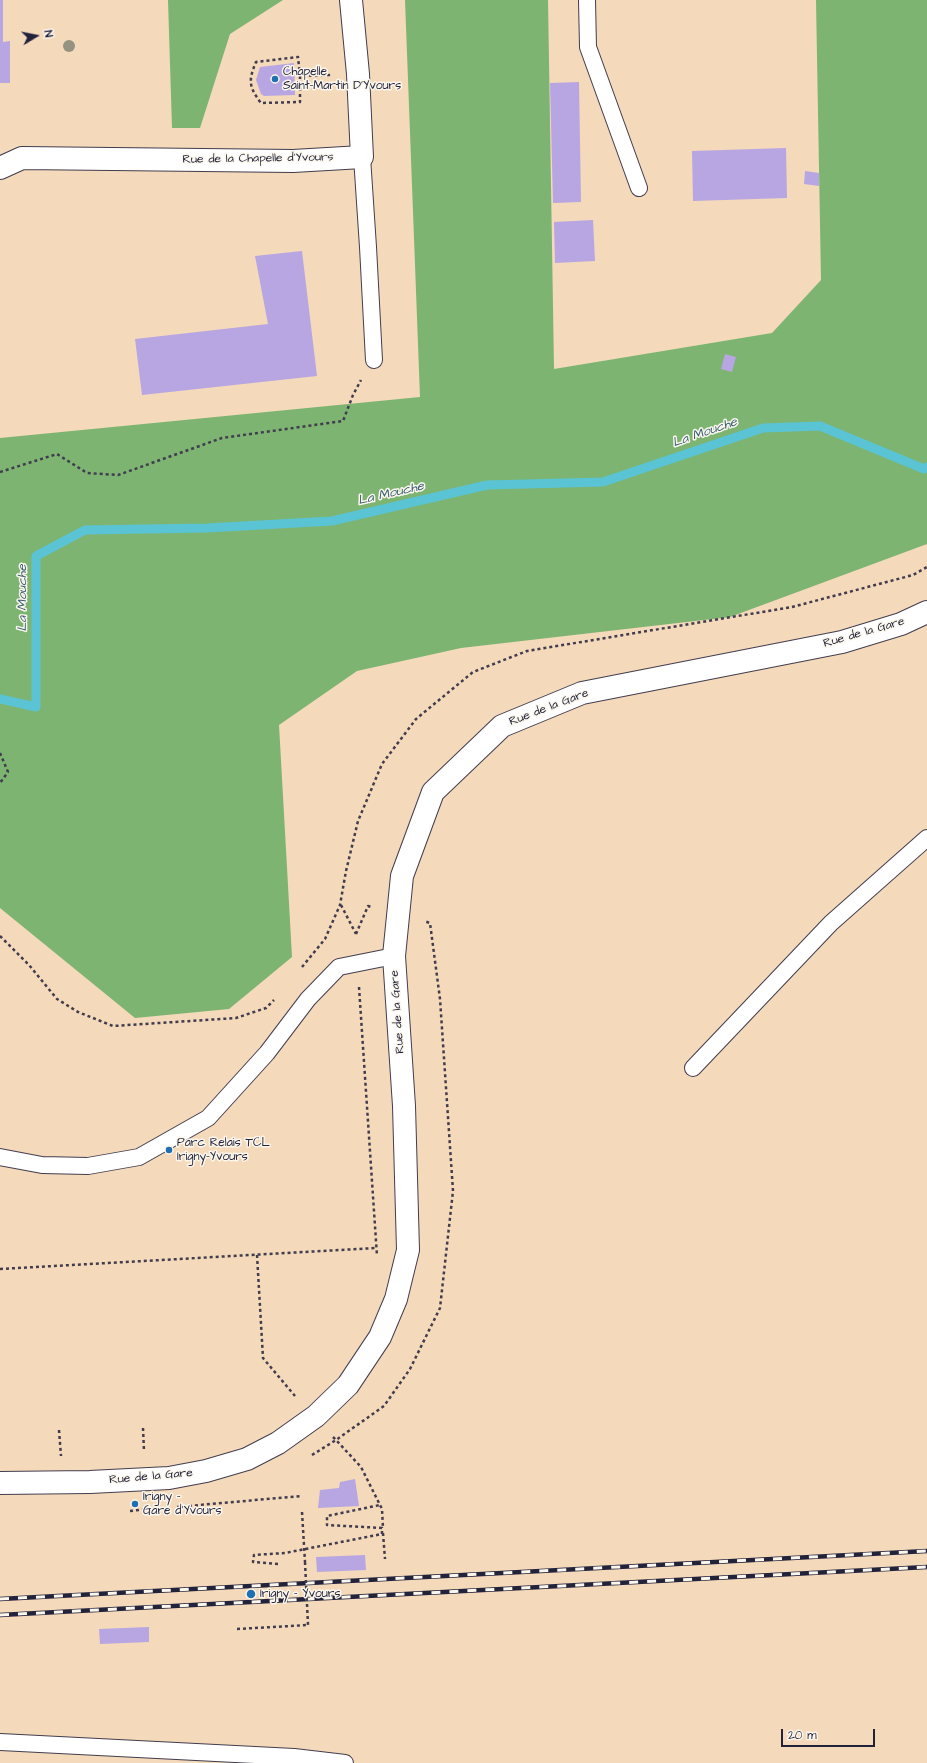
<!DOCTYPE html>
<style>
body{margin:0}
#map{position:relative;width:927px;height:1763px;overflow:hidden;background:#f4d9bb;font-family:"Architects Daughter",sans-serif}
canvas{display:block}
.north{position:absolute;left:16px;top:16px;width:40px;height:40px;-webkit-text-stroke:3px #fbf7ec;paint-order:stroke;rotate:80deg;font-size:11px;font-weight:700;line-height:16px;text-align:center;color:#22223b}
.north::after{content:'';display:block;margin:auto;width:14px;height:18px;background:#22223b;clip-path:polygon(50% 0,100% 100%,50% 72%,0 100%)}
.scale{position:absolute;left:781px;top:1729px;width:94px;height:18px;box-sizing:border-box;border:2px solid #22223b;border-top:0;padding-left:5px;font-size:12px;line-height:14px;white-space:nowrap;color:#22223b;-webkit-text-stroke:3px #fbf7ec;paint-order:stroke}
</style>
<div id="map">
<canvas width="927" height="1763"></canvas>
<div class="north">N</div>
<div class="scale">20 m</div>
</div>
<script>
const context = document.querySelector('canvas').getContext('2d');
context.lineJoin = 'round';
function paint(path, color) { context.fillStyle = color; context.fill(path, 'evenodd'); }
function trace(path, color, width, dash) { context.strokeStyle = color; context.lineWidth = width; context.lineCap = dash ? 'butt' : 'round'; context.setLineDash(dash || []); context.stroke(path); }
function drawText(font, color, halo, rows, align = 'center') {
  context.font = font + ' "Architects Daughter",sans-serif'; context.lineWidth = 3; context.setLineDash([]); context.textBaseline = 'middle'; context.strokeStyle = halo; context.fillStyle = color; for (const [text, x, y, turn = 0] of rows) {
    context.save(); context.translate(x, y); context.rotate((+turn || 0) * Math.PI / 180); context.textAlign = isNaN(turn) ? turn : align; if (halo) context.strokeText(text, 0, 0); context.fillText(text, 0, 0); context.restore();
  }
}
const forest = new Path2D(`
 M 168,0 L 283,0 L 230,34 L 200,128 L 172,128 Z
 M 405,0 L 548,0 L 554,369 L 772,333 L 821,280 L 816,0 L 927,0 L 927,544 L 730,617 L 461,648 L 357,671 L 279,725 L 292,957 L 229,1009 L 135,1018 L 0,908 L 0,438 L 420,397 Z`);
const stream = new Path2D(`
 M 0,699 L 36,707 L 36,556 L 85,530 L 207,528 L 332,521 L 487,485 L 603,482 L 763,428 L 820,426 L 924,469 L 927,467`);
const building = new Path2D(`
 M 0,0 L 3,0 L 3,42 L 10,41 L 10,83 L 0,83 Z
 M 294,63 L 295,95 L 264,96 L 261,94 L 256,80 L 260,67 Z
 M 579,82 L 581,202 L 553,203 L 550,83 Z
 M 786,148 L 787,198 L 693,201 L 692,151 Z
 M 805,171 L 819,173 L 819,186 L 804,184 Z
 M 593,220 L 595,261 L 555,263 L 554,222 Z
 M 302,251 L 317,376 L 142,395 L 135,339 L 268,324 L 255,256 Z
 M 725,354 L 736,357 L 732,372 L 721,369 Z
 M 355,1479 L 359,1506 L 318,1508 L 320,1490 L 339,1488 L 340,1482 Z
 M 365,1555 L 366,1570 L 317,1572 L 316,1557 Z
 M 149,1627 L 149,1642 L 100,1644 L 99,1629 Z`);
const path = new Path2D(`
 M 300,76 L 300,102 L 261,103 C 249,87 248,81 256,62 L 298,57 L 300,76 L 331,75
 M 0,472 L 57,454 L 87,473 L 118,475 L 222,438 L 343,421 L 353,395 L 361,380
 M 0,753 L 8,772 L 0,783
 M 341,905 L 356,934
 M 356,934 L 368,906 L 371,907
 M 0,936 L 29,965 L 57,999 L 78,1012 L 113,1026 L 236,1018 L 266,1008 L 274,1000
 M 302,967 L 325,939 L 340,905 L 346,871 L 358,821 L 382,764 L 416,719 L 473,672 L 527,651 L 792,607 L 913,575 L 927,567
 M 359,987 L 377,1256
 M 257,1255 L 263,1358 L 295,1396
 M 0,1269 L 376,1248
 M 143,1428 L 144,1451
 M 59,1430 L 61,1456
 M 333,1437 L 336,1440 L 384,1406 L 410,1369 L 440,1308 L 453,1191 L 440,999 L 430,923 L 424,921
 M 312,1455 L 336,1440 L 361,1467 L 382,1509 L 383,1528
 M 177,1507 L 301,1496
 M 130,1511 L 158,1508
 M 302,1512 L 305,1562
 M 383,1533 L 385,1559
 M 278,1564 L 253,1562 L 254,1555 L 285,1553 L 382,1534 L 382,1528 L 327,1525 L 327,1516 L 380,1505
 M 237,1629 L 308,1625`);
const service = new Path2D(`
 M 587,0 L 588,47 L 639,188
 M 362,157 L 368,247 L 374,360
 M 693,1068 L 831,923 L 927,838
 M 0,1157 L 42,1165 L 88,1166 L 139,1157 L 208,1118 L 267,1053 L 308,999 L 339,967 L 394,956
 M 0,1742 L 294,1757 L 345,1763`);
const minor = new Path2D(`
 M 0,168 L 22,158 L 293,161 L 362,157 L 358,74 L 351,0
 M 0,1483 L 90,1482 L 169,1478 L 206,1471 L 247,1459 L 278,1443 L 316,1416 L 348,1385 L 380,1337 L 396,1299 L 408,1250 L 404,1106 L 394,956 L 402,876 L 433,792 L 502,726 L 582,693 L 842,642 L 901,624 L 927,612`);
const rail = new Path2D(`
 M 0,1599 L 927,1551
 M 0,1615 L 927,1567`);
const pathBridge = new Path2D(`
 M 305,1562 L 308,1625`);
const trees = [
 [69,46]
];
const markers = [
 [275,79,4,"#1f6fb2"],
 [169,1150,4,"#1f6fb2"],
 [135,1504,4,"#1f6fb2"],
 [251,1594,5,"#1f6fb2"]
];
const poiNames = [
 ["Chapelle",283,72],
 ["Saint-Martin D'Yvours",283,86],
 ["Parc Relais TCL",177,1143],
 ["Irigny-Yvours",177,1157],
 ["Irigny -",143,1497],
 ["Gare d'Yvours",143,1511],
 ["Irigny - Yvours",260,1594]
];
const streetNames = [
 ["Rue de la Chapelle d'Yvours",258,159,-1],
 ["Rue de la Gare",864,633,-16],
 ["Rue de la Gare",549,708,-21],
 ["Rue de la Gare",398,1012,-94],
 ["Rue de la Gare",151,1477,-5]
];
const waterNames = [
 ["La Mouche",705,433,-19],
 ["La Mouche",391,494,-13],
 ["La Mouche",23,598,-90]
];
paint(forest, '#7db472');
trace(stream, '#5ac4d4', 9);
paint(building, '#b7a6e2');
trace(service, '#423d4e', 18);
trace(minor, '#423d4e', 24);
trace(path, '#423d4e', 2.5, [3, 3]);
trace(service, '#fff', 16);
trace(minor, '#fff', 22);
trace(rail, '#22223b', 4.5);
trace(rail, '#fbf7ec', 3, [9]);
trace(pathBridge, '#423d4e', 2.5, [3, 3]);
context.fillStyle = '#959281';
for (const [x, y] of trees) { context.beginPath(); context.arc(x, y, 6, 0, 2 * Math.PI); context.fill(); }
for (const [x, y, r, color] of markers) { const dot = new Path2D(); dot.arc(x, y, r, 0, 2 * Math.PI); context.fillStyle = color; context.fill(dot); trace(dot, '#fbf7ec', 1.5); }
drawText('12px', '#22223b', '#fbf7ec', poiNames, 'left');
drawText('12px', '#22223b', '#fbf7ec', streetNames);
drawText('italic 13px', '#365b71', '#fbf7ec', waterNames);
</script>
